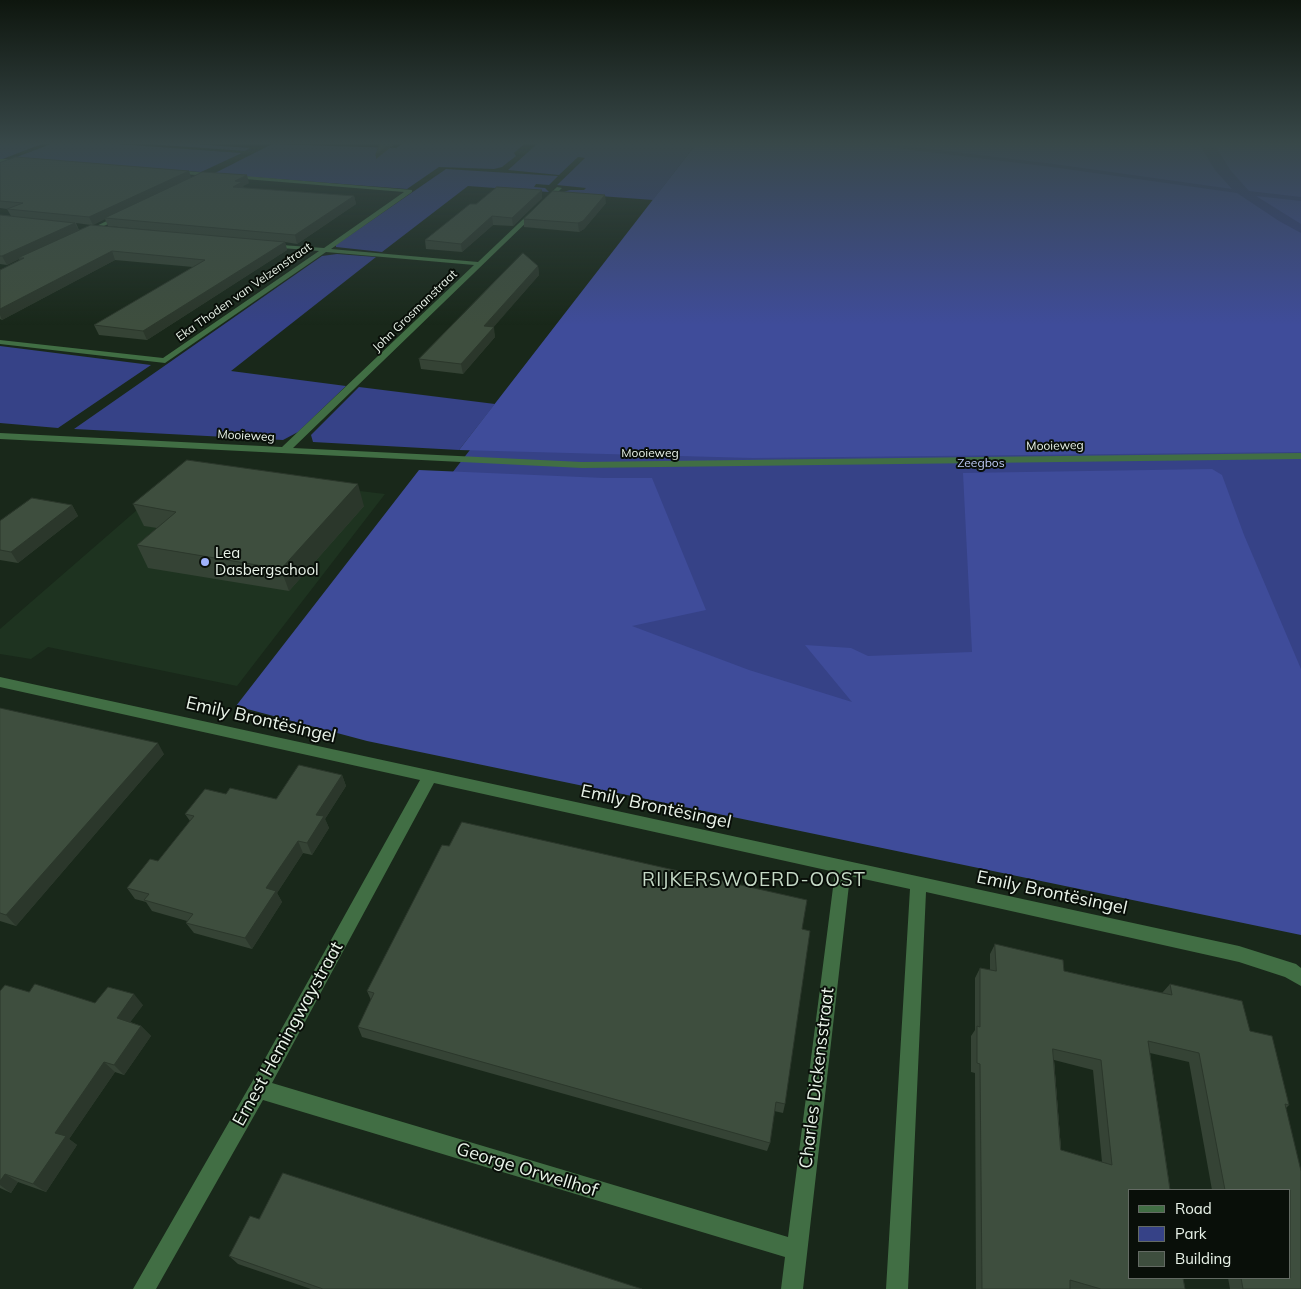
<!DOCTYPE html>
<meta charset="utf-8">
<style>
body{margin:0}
#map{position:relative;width:1301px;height:1289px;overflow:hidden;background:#19281a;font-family:Mulish,sans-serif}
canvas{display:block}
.legend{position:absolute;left:1128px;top:1189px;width:162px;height:90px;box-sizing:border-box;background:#090f09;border:1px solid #636a63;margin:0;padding:6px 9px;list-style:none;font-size:15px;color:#e9f3e9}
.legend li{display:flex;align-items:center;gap:10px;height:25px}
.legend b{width:25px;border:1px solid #636a63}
</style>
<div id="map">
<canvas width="1301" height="1289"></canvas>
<ul class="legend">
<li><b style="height:6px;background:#416e44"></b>Road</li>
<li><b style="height:14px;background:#364287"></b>Park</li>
<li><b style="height:14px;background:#3e4e3e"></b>Building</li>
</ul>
</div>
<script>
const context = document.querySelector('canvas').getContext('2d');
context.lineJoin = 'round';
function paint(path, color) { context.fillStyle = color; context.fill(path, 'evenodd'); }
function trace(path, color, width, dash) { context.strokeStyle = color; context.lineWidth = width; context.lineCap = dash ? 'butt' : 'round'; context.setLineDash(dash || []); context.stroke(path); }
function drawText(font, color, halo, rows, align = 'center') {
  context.font = font + ' Mulish,sans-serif'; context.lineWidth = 4; context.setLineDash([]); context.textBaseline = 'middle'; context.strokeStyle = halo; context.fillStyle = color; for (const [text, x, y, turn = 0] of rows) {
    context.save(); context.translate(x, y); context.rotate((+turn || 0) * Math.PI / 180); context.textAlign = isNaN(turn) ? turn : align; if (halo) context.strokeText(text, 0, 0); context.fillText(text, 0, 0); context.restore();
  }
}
const built = new Path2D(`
 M 183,470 L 385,494 L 237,686 L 48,647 L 31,659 L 0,654 L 0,629 Z`);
const green = new Path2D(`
 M 0,144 L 42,144 L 0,160 Z
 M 51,144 L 117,144 L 242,153 L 201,172 L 14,158 Z
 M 148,144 L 194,144 L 250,148 L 245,151 Z
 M 272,144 L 396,148 L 402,144 L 524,144 L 514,153 L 516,156 L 502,167 L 494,169 L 439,167 L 407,189 L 213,174 Z
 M 537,144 L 696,144 L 653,200 L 560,193 L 570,190 L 584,190 L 586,188 L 557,185 L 585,158 L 578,157 L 559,175 L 508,170 Z
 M 707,144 L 1301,144 L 1301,823 L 294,677 Z
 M 446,169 L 558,176 L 549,185 L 536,184 L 534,187 L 545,188 L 549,192 L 468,186 L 382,252 L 336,247 L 336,245 Z
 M 337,254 L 376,257 L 231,371 L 346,386 L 298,432 L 283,440 L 74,429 L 322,256 Z
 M 0,346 L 151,365 L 58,428 L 0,423 Z
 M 359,387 L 495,404 L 459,450 L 313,442 L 311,435 Z`);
const forest = new Path2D(`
 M 696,144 L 862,144 L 1052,167 L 1237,193 L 1279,221 L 1301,233 L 1301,452 L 753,458 L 459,450 Z
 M 888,144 L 1199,144 L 1215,170 L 1232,189 L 1054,164 Z
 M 1214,144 L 1301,144 L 1301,197 L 1249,191 L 1231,171 Z
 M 1256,196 L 1301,201 L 1301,224 Z
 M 1212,469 L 1222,475 L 1244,535 L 1301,669 L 1301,935 L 367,741 L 236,706 L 419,470 L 604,478 L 652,478 L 706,610 L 632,626 L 749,670 L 852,702 L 805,645 L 851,648 L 868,656 L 972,652 L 963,473 Z`);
const street = new Path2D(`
 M 0,159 L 24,159 L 27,161 L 0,163 Z
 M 173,170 L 412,190 L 412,192 L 331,249 L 478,262 L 557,187 L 562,188 L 293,448 L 582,462 L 1301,453 L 1301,459 L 582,468 L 0,439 L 0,433 L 282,447 L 474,265 L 326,252 L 165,363 L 0,344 L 0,340 L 163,358 L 319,251 L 269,247 L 267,244 L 324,248 L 404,192 L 171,173 Z
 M 121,214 L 123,217 L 87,234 L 82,233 Z
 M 0,677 L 1239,946 L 1296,964 L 1301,968 L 1301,986 L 1285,977 L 1239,962 L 926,892 L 908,1289 L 886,1289 L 910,889 L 850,876 L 803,1289 L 781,1289 L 785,1257 L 263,1100 L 156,1289 L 133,1289 L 252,1082 L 420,780 L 0,687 ZM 434,783 L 835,872 L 788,1237 L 272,1083 Z`);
const wall = new Path2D(`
 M 0,163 L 189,171 L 191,178 L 249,183 L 243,186 L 244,188 L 354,196 L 356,204 L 297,244 L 285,242 L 287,250 L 147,340 L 99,335 L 94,325 L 193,267 L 115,260 L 2,320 L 0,319 L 0,270 L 20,261 L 19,259 L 7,265 L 0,264 L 0,215 L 11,216 L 7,209 L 0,208 ZM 105,219 L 108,226 L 162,231 L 93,225 ZM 76,223 L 91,225 L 79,230 Z
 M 542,190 L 542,198 L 513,226 L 493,225 L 462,252 L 426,249 L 425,240 L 476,204 Z
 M 606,203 L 584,229 L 579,232 L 524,227 L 524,219 Z
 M 538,266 L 539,275 L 493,327 L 495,337 L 463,374 L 421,369 L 419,359 Z
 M 133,504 L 364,506 L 289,591 L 148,568 L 137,545 L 157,528 L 144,526 Z
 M 72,505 L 78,516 L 18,563 L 0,560 L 0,521 Z
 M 0,708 L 164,754 L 16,926 L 0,921 Z
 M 342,775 L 346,786 L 325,819 L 329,828 L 312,855 L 303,853 L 277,893 L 282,902 L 252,949 L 194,933 L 186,923 L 187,921 L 152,911 L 146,902 L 135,899 L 127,888 L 158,861 L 190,821 L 185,814 L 226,794 L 276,799 Z
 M 802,929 L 785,1104 L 783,1113 L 774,1111 L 770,1143 L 767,1151 L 362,1037 L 358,1027 L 371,1000 L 367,991 Z
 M 995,944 L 1064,971 L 1162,993 L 1170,984 L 1250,1031 L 1289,1105 L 1286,1108 L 1301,1289 L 1230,1289 L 1228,1278 L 1290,1278 L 1290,1190 L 1212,1190 L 1189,1062 L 1150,1053 L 1185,1289 L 976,1289 L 975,1073 L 971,1072 L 971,1036 L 975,1030 L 975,978 L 980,968 L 990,970 L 990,954 ZM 1054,1060 L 1093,1070 L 1102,1162 L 1061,1150 Z
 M 0,991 L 29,992 L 95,1003 L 143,1005 L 130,1022 L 141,1026 L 151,1036 L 124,1075 L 115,1072 L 69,1139 L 77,1145 L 46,1192 L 18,1182 L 11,1193 L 0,1188 Z
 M 259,1219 L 642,1289 L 311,1289 L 238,1264 L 229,1256 Z`);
const shadedWall = new Path2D(`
 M 390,144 L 395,144 L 376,159 L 376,155 Z
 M 189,171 L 191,178 L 105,218 L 105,219 L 93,225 L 89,217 Z
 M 247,175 L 249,183 L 243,186 L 244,189 L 233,187 L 235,181 Z
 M 542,190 L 542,198 L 513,226 L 512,218 Z
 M 605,195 L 606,203 L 584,229 L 579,232 L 578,223 Z
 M 354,196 L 356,204 L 297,244 L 295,235 Z
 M 492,216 L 493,225 L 462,252 L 461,244 Z
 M 75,223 L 79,231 L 18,258 L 19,259 L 7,265 L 2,256 Z
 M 285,242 L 287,250 L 147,340 L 143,331 Z
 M 112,251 L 115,260 L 2,320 L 0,315 L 0,309 Z
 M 538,266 L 539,275 L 486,336 L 484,326 Z
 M 494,327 L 495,337 L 463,374 L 461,364 Z
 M 358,484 L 364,506 L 289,591 L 281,569 Z
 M 72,505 L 78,516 L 18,563 L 11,552 Z
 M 158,743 L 164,754 L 16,926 L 6,915 Z
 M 342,775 L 346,786 L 325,819 L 329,828 L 312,855 L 307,843 L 316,815 Z
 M 298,841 L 303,853 L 277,893 L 282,902 L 252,949 L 245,938 L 266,888 Z
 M 134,994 L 143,1005 L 126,1028 L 117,1018 Z
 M 141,1026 L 151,1036 L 124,1075 L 114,1065 Z
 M 104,1062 L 115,1072 L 69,1139 L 77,1145 L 46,1192 L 33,1184 L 55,1133 Z
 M 5,1174 L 18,1182 L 11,1193 L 0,1185 L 0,1181 Z`);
const building = new Path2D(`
 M 380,144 L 390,144 L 376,155 Z
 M 16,157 L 189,171 L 89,217 L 7,209 L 23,203 L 0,201 L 0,163 Z
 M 203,172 L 247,175 L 235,181 L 242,182 L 233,187 L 354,196 L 295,235 L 105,218 Z
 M 497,187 L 542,190 L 512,218 L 492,216 L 461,244 L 425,240 L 470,204 L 476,204 Z
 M 553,191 L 605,195 L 583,221 L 578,223 L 524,219 Z
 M 0,215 L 75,223 L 2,256 L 0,256 Z
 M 91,225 L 285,242 L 143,331 L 94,325 L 205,260 L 112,251 L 0,309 L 0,270 L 24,258 L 18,258 Z
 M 523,253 L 538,266 L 484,326 L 494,327 L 461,364 L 419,359 Z
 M 187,460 L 358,484 L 281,569 L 137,545 L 176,512 L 133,504 Z
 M 32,498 L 72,505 L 11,552 L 0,550 L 0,521 Z
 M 0,708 L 158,743 L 6,915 L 0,913 Z
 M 299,765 L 342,775 L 316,815 L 324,816 L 307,843 L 298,841 L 266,888 L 276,891 L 245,938 L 186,923 L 193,914 L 144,900 L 149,894 L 127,888 L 150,859 L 158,861 L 194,816 L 185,814 L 205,789 L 226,794 L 230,788 L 276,799 Z
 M 462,822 L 807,900 L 802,929 L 810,931 L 785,1104 L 776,1102 L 770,1143 L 358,1027 L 374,993 L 367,991 L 442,845 L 449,846 Z
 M 995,944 L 1063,960 L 1064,971 L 1125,985 L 1172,995 L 1170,984 L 1242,1001 L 1250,1031 L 1272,1036 L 1289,1105 L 1285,1104 L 1301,1171 L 1301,1289 L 1243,1289 L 1241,1278 L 1290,1278 L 1290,1190 L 1225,1190 L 1199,1053 L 1148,1041 L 1170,1190 L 1130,1190 L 1130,1278 L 1183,1278 L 1185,1289 L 1101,1289 L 1070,1280 L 1070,1289 L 982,1289 L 980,1064 L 977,1063 L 977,1026 L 980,1027 L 980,968 L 996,971 ZM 1053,1049 L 1101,1060 L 1112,1165 L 1061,1150 Z
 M 35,984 L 95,1003 L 108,987 L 134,994 L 117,1018 L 141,1026 L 114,1065 L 104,1062 L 55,1133 L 66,1136 L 33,1184 L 5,1174 L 0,1181 L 0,991 L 5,985 L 29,992 Z
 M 283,1173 L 642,1289 L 323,1289 L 229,1256 L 250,1216 L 259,1219 Z`);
const markers = [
 [205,562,5,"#a0b3fd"]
];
const farStreetnames = [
 ["Eka Thoden van Velzenstraat",244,292,-35],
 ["John Grosmanstraat",415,311,-44],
 ["Mooieweg",246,436,3],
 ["Mooieweg",1055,446,-1],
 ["Mooieweg",650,453]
];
const farParknames = [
 ["Zeegbos",981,463]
];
const poiNames = [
 ["Lea",215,553],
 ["Dasbergschool",215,570]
];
const nearStreetnames = [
 ["Emily Brontësingel",261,720,13],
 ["Emily Brontësingel",656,807,12],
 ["Emily Brontësingel",1052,893,12],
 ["Ernest Hemingwaystraat",288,1034,-61],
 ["Charles Dickensstraat",817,1078,-83],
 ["George Orwellhof",527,1170,17]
];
const nearNeighbourhoodnames = [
 ["RIJKERSWOERD-OOST",754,880]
];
paint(built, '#1e3320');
paint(green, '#364287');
paint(forest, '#3f4c9a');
paint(street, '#416e44');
paint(wall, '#354335');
paint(shadedWall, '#2b372b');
paint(building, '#3e4e3e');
trace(building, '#2b372b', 1);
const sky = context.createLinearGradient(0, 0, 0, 325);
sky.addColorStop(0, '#0e160e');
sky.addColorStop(0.44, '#384849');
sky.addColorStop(1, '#38484900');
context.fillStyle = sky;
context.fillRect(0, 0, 1301, 325);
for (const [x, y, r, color] of markers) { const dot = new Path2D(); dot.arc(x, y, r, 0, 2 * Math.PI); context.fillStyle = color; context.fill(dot); trace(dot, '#090f09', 2); }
drawText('12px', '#e9f3e9', '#090f09', farStreetnames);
drawText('12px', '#becaf6', '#090f09', farParknames);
drawText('15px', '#e9f3e9', '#090f09', poiNames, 'left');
drawText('18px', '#e9f3e9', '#090f09', nearStreetnames);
context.letterSpacing = '1px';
drawText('19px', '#c5d9c6', '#090f09', nearNeighbourhoodnames);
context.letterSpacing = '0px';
</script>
